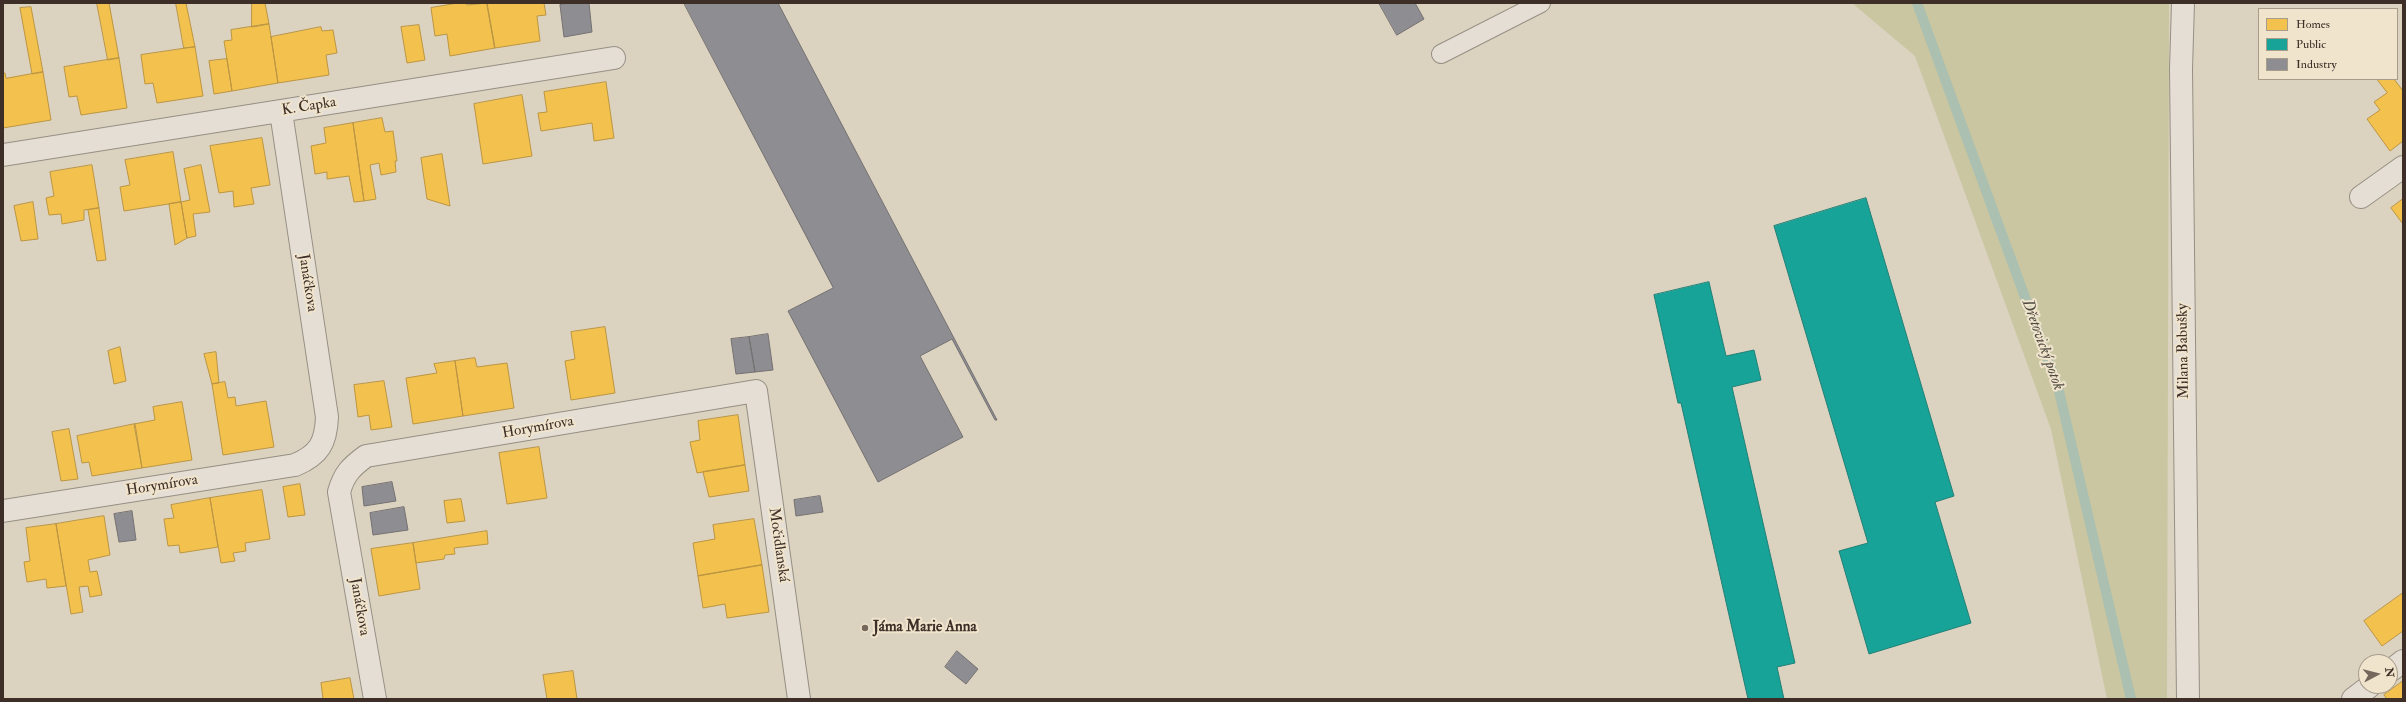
<!DOCTYPE html>
<meta charset="utf-8">
<style>
body{margin:0}
#map{position:relative;width:2406px;height:702px;overflow:hidden;background:#dbd2bf;font-family:"IM FELL Double Pica",serif}
canvas{display:block}
.frame{position:absolute;inset:0;border:4px solid #3d2f27;pointer-events:none}
.legend{position:absolute;left:2258px;top:8px;width:140px;height:72px;box-sizing:border-box;background:#f0e4cd;border:1px solid #a89c8b;margin:0;padding:5px 7px;list-style:none;font-size:12px;color:#3d2f27}
.legend li{display:flex;align-items:center;gap:8px;height:20px}
.legend b{width:20px;border:1px solid #a89c8b}
.north{position:absolute;left:2358px;top:654px;width:40px;height:40px;box-sizing:border-box;background:#f0e4cd;border:1px solid #a89c8b;border-radius:50%;rotate:83deg;font-size:11px;font-weight:700;line-height:16px;text-align:center;color:#3d2f27}
.north::after{content:'';display:block;margin:auto;width:14px;height:18px;background:#74685c;clip-path:polygon(50% 0,100% 100%,50% 72%,0 100%)}
</style>
<div id="map">
<canvas width="2406" height="702"></canvas>
<div class="frame"></div>
<ul class="legend">
<li><b style="height:11px;background:#f2c14e"></b>Homes</li>
<li><b style="height:11px;background:#17a398"></b>Public</li>
<li><b style="height:11px;background:#8d8d92"></b>Industry</li>
</ul>
<div class="north">N</div>
</div>
<script>
const context = document.querySelector('canvas').getContext('2d');
context.lineJoin = 'round';
function paint(path, color) { context.fillStyle = color; context.fill(path, 'evenodd'); }
function trace(path, color, width, dash) { context.strokeStyle = color; context.lineWidth = width; context.lineCap = dash ? 'butt' : 'round'; context.setLineDash(dash || []); context.stroke(path); }
function drawText(font, color, halo, rows, align = 'center') {
  context.font = font + ' "IM FELL Double Pica",serif'; context.lineWidth = 4; context.setLineDash([]); context.textBaseline = 'middle'; context.strokeStyle = halo; context.fillStyle = color; for (const [text, x, y, turn = 0] of rows) {
    context.save(); context.translate(x, y); context.rotate((+turn || 0) * Math.PI / 180); context.textAlign = isNaN(turn) ? turn : align; if (halo) context.strokeText(text, 0, 0); context.fillText(text, 0, 0); context.restore();
  }
}
const green = new Path2D(`
 M 1852,3 L 2169,3 L 2167,699 L 2107,699 L 2051,429 L 1915,56 Z`);
const homes = new Path2D(`
 M 97,3 L 109,3 L 119,58 L 108,60 Z
 M 176,3 L 186,3 L 195,47 L 184,48 Z
 M 252,3 L 265,3 L 269,24 L 252,27 Z
 M 458,3 L 466,3 L 467,5 L 487,3 L 495,48 L 450,56 L 447,34 L 435,36 L 431,8 Z
 M 487,3 L 544,3 L 546,15 L 537,16 L 540,41 L 495,48 Z
 M 31,7 L 43,72 L 32,74 L 20,8 Z
 M 269,24 L 278,83 L 232,91 L 224,41 L 232,40 L 231,30 Z
 M 419,25 L 425,60 L 407,63 L 401,27 Z
 M 321,27 L 322,31 L 333,30 L 337,53 L 326,55 L 329,75 L 278,83 L 271,37 Z
 M 195,47 L 203,96 L 157,103 L 153,83 L 145,84 L 141,55 Z
 M 119,58 L 127,108 L 81,115 L 77,96 L 69,97 L 64,67 Z
 M 227,59 L 232,91 L 214,94 L 209,61 Z
 M 43,72 L 51,120 L 3,128 L 3,73 L 5,73 L 6,78 Z
 M 2377,79 L 2394,79 L 2403,91 L 2403,141 L 2390,151 L 2367,119 L 2380,110 L 2374,102 L 2387,93 Z
 M 606,82 L 614,138 L 594,141 L 592,123 L 541,131 L 538,113 L 547,112 L 544,92 Z
 M 522,95 L 532,156 L 483,164 L 474,104 Z
 M 382,118 L 385,132 L 393,131 L 397,161 L 395,161 L 396,172 L 381,175 L 379,163 L 370,165 L 376,199 L 364,201 L 353,123 Z
 M 353,123 L 364,201 L 354,202 L 349,176 L 327,179 L 327,172 L 315,174 L 311,146 L 326,143 L 324,128 Z
 M 262,138 L 270,185 L 251,188 L 254,204 L 234,207 L 233,191 L 219,193 L 210,146 Z
 M 173,152 L 181,202 L 124,211 L 120,187 L 130,185 L 125,160 Z
 M 442,154 L 450,206 L 427,199 L 421,158 Z
 M 92,165 L 99,208 L 84,210 L 84,220 L 62,224 L 61,214 L 49,215 L 46,198 L 54,196 L 50,172 Z
 M 201,165 L 210,212 L 193,214 L 196,236 L 187,238 L 181,202 L 190,200 L 184,169 Z
 M 2403,199 L 2403,224 L 2391,208 Z
 M 33,202 L 38,239 L 21,241 L 14,206 Z
 M 181,202 L 187,238 L 175,245 L 169,204 Z
 M 99,208 L 106,260 L 97,261 L 88,210 Z
 M 605,327 L 615,393 L 571,400 L 565,361 L 575,359 L 571,332 Z
 M 120,347 L 126,381 L 114,384 L 108,351 Z
 M 216,352 L 219,383 L 212,384 L 204,354 Z
 M 475,358 L 477,367 L 507,363 L 514,408 L 463,416 L 455,361 Z
 M 455,361 L 463,416 L 413,424 L 406,378 L 437,373 L 434,364 Z
 M 384,381 L 392,427 L 371,430 L 369,415 L 358,417 L 354,385 Z
 M 225,382 L 228,398 L 235,397 L 236,406 L 266,401 L 274,447 L 223,455 L 212,384 Z
 M 182,402 L 192,460 L 142,468 L 134,424 L 155,420 L 153,407 Z
 M 738,415 L 745,465 L 697,473 L 690,442 L 700,440 L 698,421 Z
 M 135,424 L 142,468 L 92,476 L 89,462 L 82,463 L 77,436 Z
 M 69,429 L 78,479 L 61,481 L 52,432 Z
 M 539,447 L 547,498 L 507,504 L 499,453 Z
 M 745,465 L 749,491 L 709,497 L 703,472 Z
 M 300,484 L 305,515 L 288,517 L 283,487 Z
 M 262,490 L 270,539 L 245,543 L 246,551 L 233,553 L 235,561 L 221,563 L 210,498 Z
 M 210,498 L 218,547 L 180,553 L 179,545 L 168,546 L 164,519 L 174,518 L 171,505 Z
 M 461,499 L 465,521 L 447,523 L 444,501 Z
 M 104,516 L 110,555 L 88,560 L 90,572 L 97,571 L 102,595 L 90,597 L 88,586 L 79,587 L 83,612 L 71,614 L 56,524 Z
 M 754,519 L 762,565 L 698,576 L 693,543 L 715,539 L 713,525 Z
 M 56,524 L 66,586 L 47,588 L 46,579 L 27,582 L 24,562 L 30,561 L 26,528 Z
 M 487,531 L 488,544 L 454,548 L 455,554 L 445,555 L 444,559 L 416,563 L 413,543 Z
 M 413,543 L 420,589 L 379,596 L 371,549 Z
 M 762,565 L 769,612 L 727,618 L 725,604 L 703,608 L 698,576 Z
 M 2403,593 L 2403,631 L 2382,646 L 2364,621 Z
 M 573,671 L 577,699 L 547,699 L 543,675 Z
 M 350,678 L 354,699 L 323,699 L 321,683 Z
 M 2403,681 L 2403,699 L 2387,699 L 2384,695 Z`);
const public = new Path2D(`
 M 1866,198 L 1954,496 L 1935,502 L 1971,623 L 1869,654 L 1839,551 L 1868,543 L 1774,226 Z
 M 1709,282 L 1726,356 L 1754,350 L 1761,380 L 1732,387 L 1795,663 L 1777,667 L 1784,699 L 1748,699 L 1681,403 L 1678,403 L 1654,295 Z`);
const industry = new Path2D(`
 M 571,3 L 589,3 L 592,32 L 564,37 L 560,5 Z
 M 684,3 L 778,3 L 997,420 L 995,420 L 952,339 L 920,356 L 963,437 L 878,482 L 788,311 L 833,288 Z
 M 1379,3 L 1415,3 L 1424,19 L 1397,35 Z
 M 768,334 L 773,370 L 755,372 L 749,337 Z
 M 749,337 L 755,372 L 736,374 L 731,339 Z
 M 392,482 L 396,501 L 364,506 L 362,487 Z
 M 820,496 L 823,512 L 796,516 L 794,500 Z
 M 404,507 L 408,530 L 373,535 L 370,513 Z
 M 132,511 L 136,540 L 119,542 L 114,514 Z
 M 957,651 L 978,669 L 966,684 L 945,667 Z`);
const stream = new Path2D(`
 M 1917,3 L 2058,387 L 2131,699`);
const lane = new Path2D(`
 M 1441,54 L 1541,3`);
const street = new Path2D(`
 M 2183,3 L 2181,69 L 2188,699
 M 3,155 L 614,58
 M 2361,197 L 2403,167
 M 3,511 L 295,465 C 319,455 326,443 327,417 L 281,112
 M 2390,671 L 2403,661
 M 375,699 L 339,492 C 344,474 351,467 366,456 L 756,391 L 799,699
 M 2353,699 L 2370,686`);
const markers = [
 [865,628,4,"#74685c"]
];
const streetNames = [
 ["K. Čapka",309,107,-9],
 ["Janáčkova",307,283,81],
 ["Milana Babušky",2184,351,-91],
 ["Horymírova",538,428,-10],
 ["Horymírova",162,486,-9],
 ["Močidlanská",778,545,82],
 ["Janáčkova",359,607,80]
];
const poiNames = [
 ["Jáma Marie Anna",873,628]
];
const waterNames = [
 ["Dřetovický potok",2042,345,70]
];
paint(green, '#c9c6a1');
paint(homes, '#f2c14e');
trace(homes, '#bc9542', 1);
paint(public, '#17a398');
trace(public, '#228076', 1);
paint(industry, '#8d8d92');
trace(industry, '#757172', 1);
trace(stream, '#abc0b0', 10);
trace(lane, '#968f84', 20);
trace(street, '#968f84', 24);
trace(lane, '#e4ded4', 18);
trace(street, '#e4ded4', 22);
for (const [x, y, r, color] of markers) { const dot = new Path2D(); dot.arc(x, y, r, 0, 2 * Math.PI); context.fillStyle = color; context.fill(dot); trace(dot, '#f0e4cd', 1.5); }
drawText('15px', '#3d2f27', '#f0e4cd', streetNames);
drawText('bold 15px', '#3d2f27', '#f0e4cd', poiNames, 'left');
drawText('italic 16px', '#4f4b41', '#f0e4cd', waterNames);
</script>
